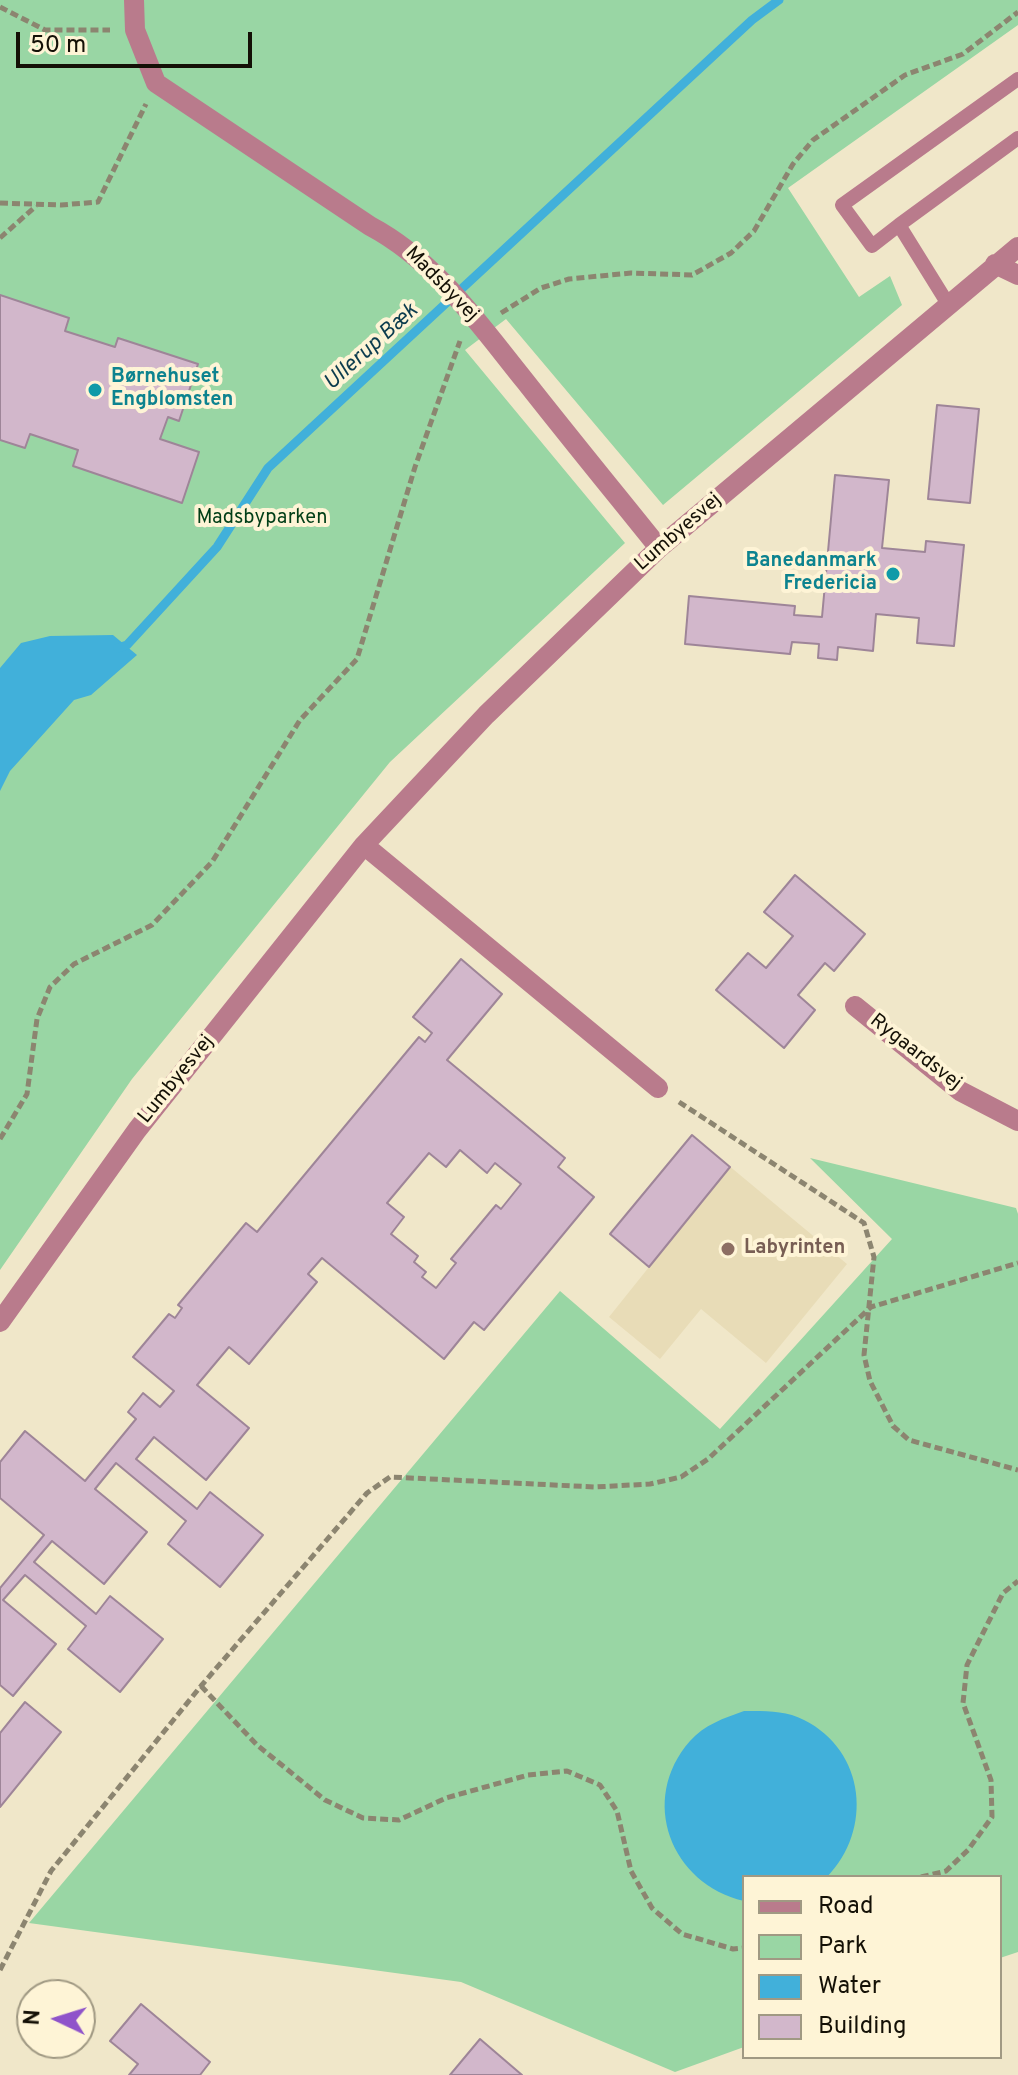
<!DOCTYPE html>
<meta charset="utf-8">
<style>
body{margin:0}
#map{position:relative;width:1018px;height:2075px;overflow:hidden;background:#f0e7c9;font-family:Overpass,sans-serif}
canvas{display:block}
.legend{position:absolute;left:742px;top:1875px;width:260px;height:184px;box-sizing:border-box;background:#fef4d6;border:2px solid #a09983;margin:0;padding:10px 14px;list-style:none;font-size:24px;color:#141006}
.legend li{display:flex;align-items:center;gap:16px;height:40px}
.legend b{width:40px;border:2px solid #a09983}
.north{position:absolute;left:16px;top:1979px;width:80px;height:80px;box-sizing:border-box;background:#fef4d6;border:2px solid #a09983;border-radius:50%;rotate:274deg;font-size:22px;font-weight:700;line-height:32px;text-align:center;color:#141006}
.north::after{content:'';display:block;margin:auto;width:28px;height:36px;background:#8f53ca;clip-path:polygon(50% 0,100% 100%,50% 72%,0 100%)}
.scale{position:absolute;left:16px;top:32px;width:236px;height:36px;box-sizing:border-box;border:4px solid #141006;border-top:0;padding-left:10px;font-size:24px;line-height:28px;white-space:nowrap;color:#141006;-webkit-text-stroke:6px #fef4d6;paint-order:stroke}
</style>
<div id="map">
<canvas width="1018" height="2075"></canvas>
<ul class="legend">
<li><b style="height:10px;background:#b97b8c"></b>Road</li>
<li><b style="height:22px;background:#99d6a4"></b>Park</li>
<li><b style="height:22px;background:#41b0da"></b>Water</li>
<li><b style="height:22px;background:#d2b7cb"></b>Building</li>
</ul>
<div class="north">N</div>
<div class="scale">50 m</div>
</div>
<script>
const context = document.querySelector('canvas').getContext('2d');
context.lineJoin = 'round';
function paint(path, color) { context.fillStyle = color; context.fill(path, 'evenodd'); }
function trace(path, color, width, dash) { context.strokeStyle = color; context.lineWidth = width; context.lineCap = dash ? 'butt' : 'round'; context.setLineDash(dash || []); context.stroke(path); }
function drawText(font, color, halo, rows, align = 'center') {
  context.font = font + ' Overpass,sans-serif'; context.lineWidth = 8; context.setLineDash([]); context.textBaseline = 'middle'; context.strokeStyle = halo; context.fillStyle = color; for (const [text, x, y, turn = 0] of rows) {
    context.save(); context.translate(x, y); context.rotate((+turn || 0) * Math.PI / 180); context.textAlign = isNaN(turn) ? turn : align; if (halo) context.strokeText(text, 0, 0); context.fillText(text, 0, 0); context.restore();
  }
}
const built = new Path2D(`
 M 692,1135 L 847,1264 L 766,1363 L 701,1309 L 660,1359 L 609,1317 L 649,1267 L 610,1234 Z`);
const green = new Path2D(`
 M 0,0 L 1018,0 L 1018,25 L 788,188 L 859,297 L 890,276 L 902,305 L 663,505 L 506,319 L 465,350 L 625,543 L 390,762 L 132,1079 L 0,1270 Z
 M 810,1158 L 1016,1208 L 1018,1214 L 1018,1952 L 1000,1958 L 1000,1877 L 744,1877 L 744,2047 L 675,2072 L 461,1982 L 29,1923 L 560,1291 L 720,1429 L 892,1239 Z`);
const water = new Path2D(`
 M 113,635 L 137,655 L 91,695 L 74,700 L 10,771 L 0,791 L 0,668 L 21,643 L 50,636 Z
 M 744,1711 C 764,1711 785,1710 804,1720 C 866,1751 873,1830 827,1877 L 744,1877 L 744,1901 C 671,1884 638,1800 690,1741 C 704,1725 724,1718 744,1711 Z`);
const stream = new Path2D(`
 M 118,648 L 127,645 L 217,547 L 268,468 L 752,20 L 779,0`);
const building = new Path2D(`
 M 0,295 L 69,318 L 65,331 L 115,347 L 118,338 L 198,364 L 179,421 L 168,417 L 160,439 L 199,452 L 182,503 L 73,466 L 78,450 L 30,434 L 25,448 L 0,440 Z
 M 937,405 L 979,409 L 970,503 L 928,499 Z
 M 835,475 L 889,480 L 882,548 L 925,552 L 926,541 L 964,545 L 954,646 L 917,643 L 919,618 L 876,614 L 873,651 L 838,647 L 837,660 L 818,658 L 819,644 L 792,642 L 790,654 L 685,644 L 689,596 L 795,606 L 794,615 L 822,617 Z
 M 795,875 L 865,934 L 834,971 L 825,963 L 798,995 L 815,1010 L 784,1048 L 716,990 L 748,953 L 766,968 L 793,936 L 764,912 Z
 M 461,959 L 502,994 L 447,1060 L 565,1158 L 558,1167 L 594,1197 L 484,1330 L 474,1322 L 444,1359 L 322,1258 L 308,1274 L 317,1282 L 249,1364 L 229,1347 L 197,1385 L 249,1428 L 206,1480 L 154,1437 L 136,1459 L 197,1509 L 210,1492 L 263,1535 L 220,1587 L 168,1544 L 186,1521 L 116,1463 L 95,1489 L 147,1532 L 104,1584 L 52,1541 L 34,1562 L 96,1614 L 110,1596 L 163,1639 L 120,1692 L 68,1649 L 86,1626 L 25,1575 L 3,1600 L 56,1644 L 13,1696 L 0,1685 L 0,1588 L 44,1535 L 0,1498 L 0,1462 L 25,1431 L 85,1481 L 136,1419 L 128,1412 L 143,1393 L 160,1407 L 174,1391 L 133,1357 L 169,1314 L 175,1318 L 182,1308 L 178,1305 L 246,1223 L 257,1232 L 419,1037 L 425,1042 L 432,1033 L 413,1017 ZM 460,1150 L 487,1173 L 495,1163 L 521,1184 L 501,1209 L 496,1205 L 451,1259 L 456,1263 L 436,1288 L 422,1277 L 426,1272 L 414,1262 L 418,1256 L 391,1234 L 404,1217 L 387,1203 L 429,1153 L 446,1167 Z
 M 692,1135 L 730,1167 L 649,1267 L 610,1234 Z
 M 25,1702 L 61,1732 L 0,1807 L 0,1733 Z
 M 141,2004 L 210,2062 L 200,2075 L 129,2075 L 138,2064 L 110,2041 Z
 M 480,2039 L 522,2075 L 450,2075 Z`);
const path = new Path2D(`
 M 0,7 L 45,30 L 110,30
 M 0,203 L 61,205 L 98,202 L 146,104
 M 0,238 L 36,206
 M 501,313 L 541,288 L 569,279 L 631,273 L 692,275 L 731,253 L 754,231 L 793,164 L 813,140 L 905,75 L 963,54 L 1018,12
 M 679,1102 L 864,1223 L 874,1257 L 864,1355 L 870,1381 L 893,1426 L 909,1440 L 1018,1470
 M 0,1139 L 27,1094 L 37,1019 L 50,987 L 74,964 L 152,925 L 212,862 L 300,720 L 357,659 L 415,467 L 460,341
 M 201,1686 L 257,1745 L 325,1800 L 363,1818 L 399,1820 L 446,1798 L 528,1775 L 567,1771 L 600,1785 L 617,1811 L 631,1871 L 652,1908 L 682,1934 L 733,1949 L 744,1948
 M 921,1877 L 946,1871 L 968,1850 L 992,1817 L 991,1780 L 963,1703 L 967,1665 L 1003,1593 L 1018,1581
 M 0,1970 L 51,1871 L 201,1686 L 367,1493 L 390,1477 L 595,1487 L 650,1484 L 681,1477 L 708,1459 L 871,1307 L 1018,1263`);
const service = new Path2D(`
 M 899,225 L 872,246 L 842,205 L 1018,79
 M 948,304 L 899,225 L 1018,138`);
const minor = new Path2D(`
 M 134,0 L 135,30 L 156,83 L 370,226 C 436,261 479,324 525,381 C 569,437 614,492 659,548
 M 995,264 L 1018,275
 M 364,845 L 658,1088
 M 855,1006 L 960,1091 L 1018,1121
 M 0,1322 L 137,1130 L 364,845 L 486,715 L 659,548 L 1018,247`);
const markers = [
 [95,390,8,"#0f9aa8"],
 [893,574,8,"#0f9aa8"],
 [728,1249,8,"#8d6e63"]
];
const streetNames = [
 ["Madsbyvej",441,285,46],
 ["Lumbyesvej",679,533,-41],
 ["Rygaardsvej",915,1053,38],
 ["Lumbyesvej",177,1080,-51]
];
const cultureNames = [
 ["Børnehuset",111,378],
 ["Engblomsten",111,401],
 ["Banedanmark",877,562,"right"],
 ["Fredericia",877,585,"right"]
];
const parkNames = [
 ["Madsbyparken",262,519]
];
const educationNames = [
 ["Labyrinten",744,1249]
];
const waterNames = [
 ["Ullerup Bæk",372,348,-42]
];
paint(built, '#e8dcb7');
paint(green, '#99d6a4');
paint(water, '#41b0da');
trace(stream, '#41b0da', 9);
paint(building, '#d2b7cb');
trace(building, '#9e8598', 2);
trace(path, '#8c8570', 5, [8, 4]);
trace(service, '#b97b8c', 14);
trace(minor, '#b97b8c', 20);
for (const [x, y, r, color] of markers) { const dot = new Path2D(); dot.arc(x, y, r, 0, 2 * Math.PI); context.fillStyle = color; context.fill(dot); trace(dot, '#fef4d6', 3); }
drawText('20px', '#141006', '#fef4d6', streetNames);
drawText('bold 20px', '#0d838f', '#fef4d6', cultureNames, 'left');
drawText('20px', '#013e17', '#fef4d6', parkNames);
drawText('bold 20px', '#785e54', '#fef4d6', educationNames, 'left');
drawText('italic 22px', '#0c3c4e', '#fef4d6', waterNames);
</script>
